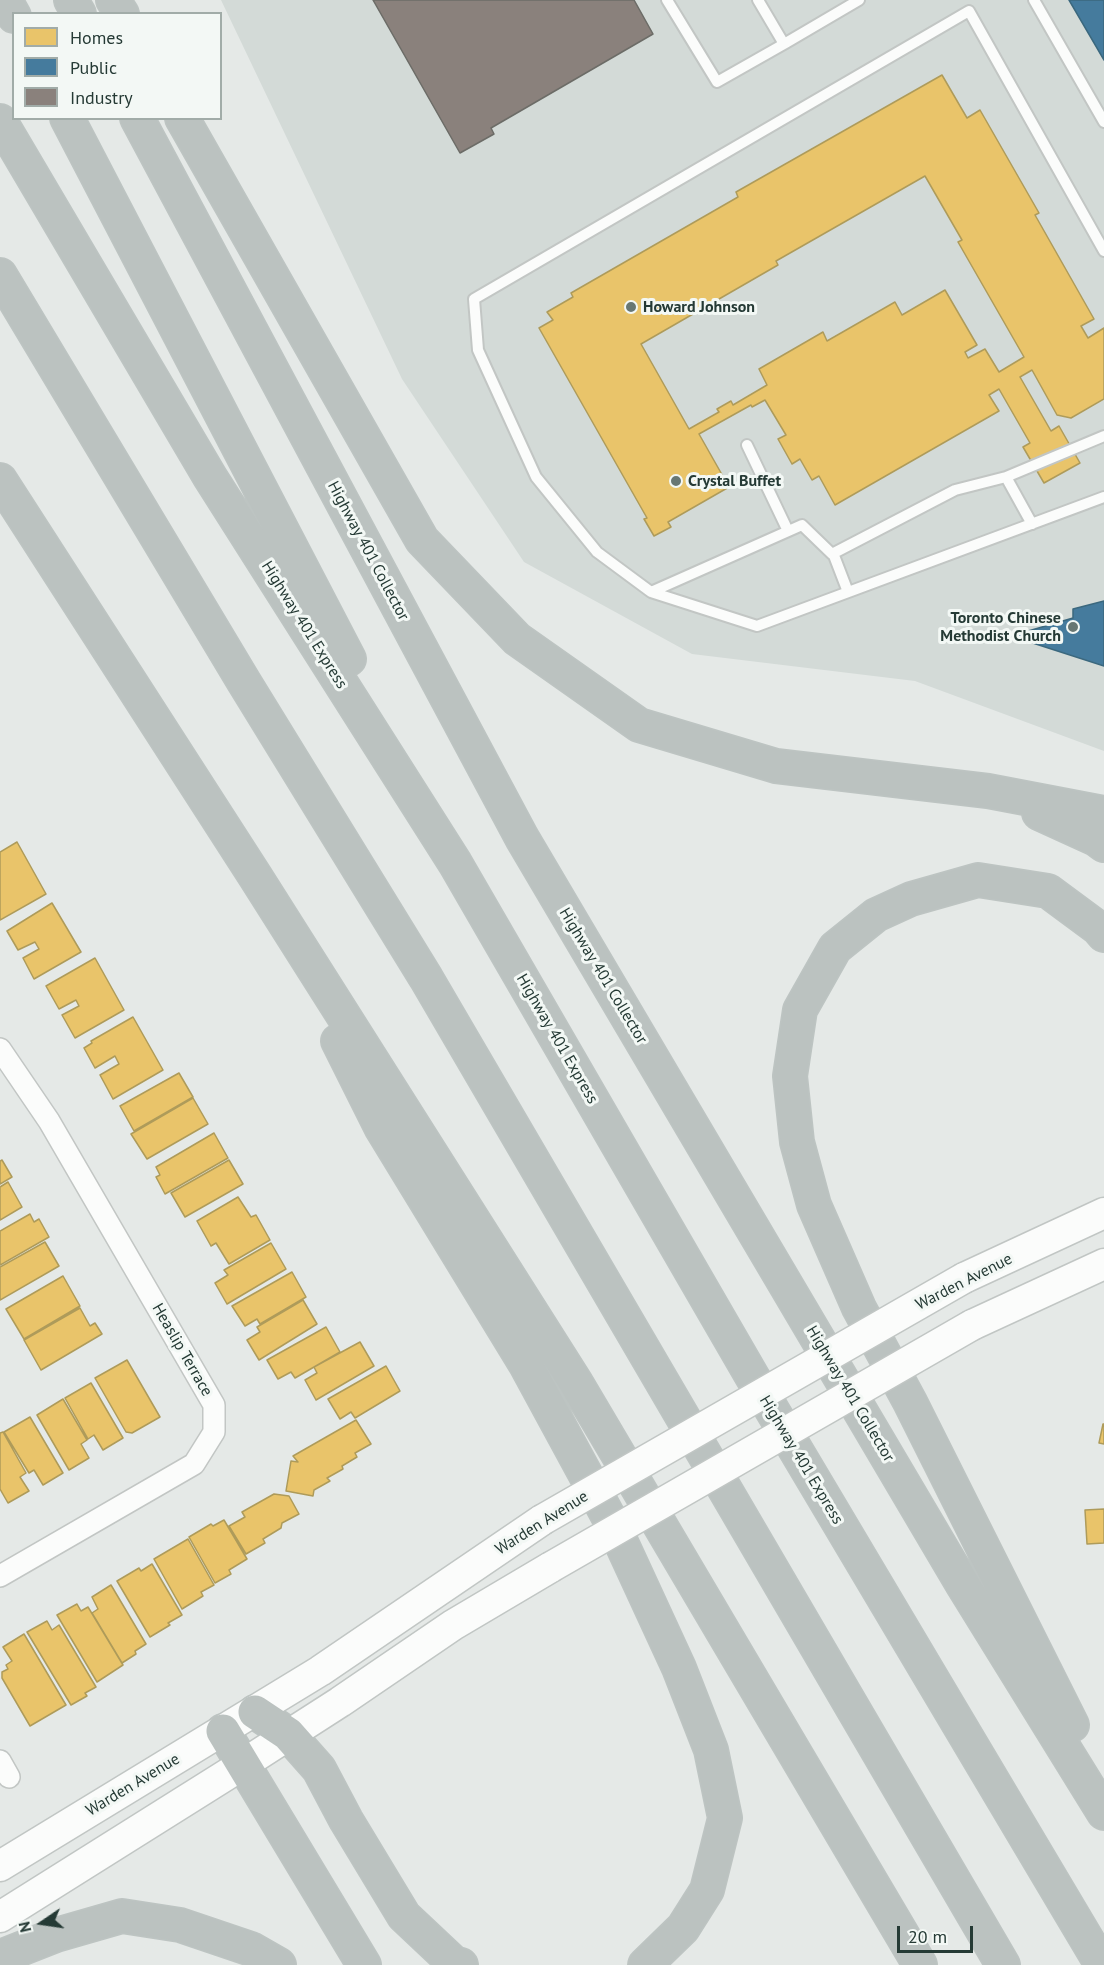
<!DOCTYPE html>
<style>
body{margin:0}
#map{position:relative;width:1104px;height:1965px;overflow:hidden;background:#e5e9e7;font-family:"PT Sans",sans-serif}
canvas{display:block}
.legend{position:absolute;left:12px;top:12px;width:210px;height:108px;box-sizing:border-box;background:#f3f8f5;border:2px solid #a1aca8;margin:0;padding:8px 10px;list-style:none;font-size:18px;color:#253a35}
.legend li{display:flex;align-items:center;gap:12px;height:30px}
.legend b{width:30px;border:2px solid #a1aca8}
.north{position:absolute;left:12px;top:1893px;width:60px;height:60px;-webkit-text-stroke:4px #f3f8f5;paint-order:stroke;rotate:257deg;font-size:16px;font-weight:700;line-height:24px;text-align:center;color:#253a35}
.north::after{content:'';display:block;margin:auto;width:21px;height:27px;background:#253a35;clip-path:polygon(50% 0,100% 100%,50% 72%,0 100%)}
.scale{position:absolute;left:897px;top:1926px;width:76px;height:27px;box-sizing:border-box;border:3px solid #253a35;border-top:0;padding-left:8px;font-size:18px;line-height:21px;white-space:nowrap;color:#253a35;-webkit-text-stroke:4px #f3f8f5;paint-order:stroke}
</style>
<div id="map">
<canvas width="1104" height="1965"></canvas>
<ul class="legend">
<li><b style="height:16px;background:#e9c46a"></b>Homes</li>
<li><b style="height:16px;background:#457b9d"></b>Public</li>
<li><b style="height:16px;background:#8a817c"></b>Industry</li>
</ul>
<div class="north">N</div>
<div class="scale">20 m</div>
</div>
<script>
const context = document.querySelector('canvas').getContext('2d');
context.lineJoin = 'round';
function paint(path, color) { context.fillStyle = color; context.fill(path, 'evenodd'); }
function trace(path, color, width, dash) { context.strokeStyle = color; context.lineWidth = width; context.lineCap = dash ? 'butt' : 'round'; context.setLineDash(dash || []); context.stroke(path); }
function drawText(font, color, halo, rows, align = 'center') {
  context.font = font + ' "PT Sans",sans-serif'; context.lineWidth = 6; context.setLineDash([]); context.textBaseline = 'middle'; context.strokeStyle = halo; context.fillStyle = color; for (const [text, x, y, turn = 0] of rows) {
    context.save(); context.translate(x, y); context.rotate((+turn || 0) * Math.PI / 180); context.textAlign = isNaN(turn) ? turn : align; if (halo) context.strokeText(text, 0, 0); context.fillText(text, 0, 0); context.restore();
  }
}
const built = new Path2D(`
 M 221,0 L 1104,0 L 1104,751 L 915,681 L 692,654 L 524,562 L 402,379 Z`);
const homes = new Path2D(`
 M 942,75 L 967,118 L 980,110 L 1039,213 L 1035,215 L 1094,319 L 1081,326 L 1088,338 L 1104,328 L 1104,399 L 1071,418 L 1057,415 L 1032,370 L 1020,377 L 1051,431 L 1059,426 L 1080,463 L 1044,483 L 1023,447 L 1030,443 L 999,389 L 989,395 L 999,411 L 835,505 L 819,476 L 812,480 L 800,459 L 792,464 L 778,439 L 786,435 L 765,400 L 752,407 L 751,405 L 699,434 L 729,487 L 668,522 L 671,527 L 654,536 L 644,519 L 647,518 L 539,328 L 553,320 L 547,312 L 573,297 L 571,293 L 738,197 L 736,192 ZM 925,176 L 962,240 L 958,242 L 1024,357 L 999,372 L 985,349 L 968,358 L 965,352 L 977,345 L 945,290 L 902,315 L 895,302 L 827,341 L 823,332 L 759,369 L 767,385 L 733,405 L 731,401 L 717,409 L 719,412 L 689,429 L 641,344 L 778,265 L 776,261 Z
 M 17,842 L 46,894 L 0,920 L 0,852 Z
 M 52,903 L 81,952 L 34,979 L 23,958 L 39,949 L 35,942 L 18,950 L 7,931 Z
 M 95,958 L 124,1010 L 75,1038 L 62,1015 L 79,1006 L 76,1000 L 59,1009 L 46,986 Z
 M 133,1017 L 163,1070 L 113,1099 L 100,1075 L 119,1064 L 115,1056 L 95,1068 L 84,1048 L 92,1043 L 91,1041 Z
 M 179,1073 L 193,1097 L 134,1131 L 120,1106 Z
 M 193,1098 L 208,1124 L 147,1159 L 131,1134 Z
 M 214,1133 L 228,1158 L 165,1194 L 156,1177 L 160,1175 L 156,1167 Z
 M 2,1160 L 12,1177 L 0,1184 L 0,1161 Z
 M 229,1160 L 243,1184 L 185,1217 L 171,1193 Z
 M 8,1182 L 22,1207 L 0,1220 L 0,1187 Z
 M 238,1197 L 251,1217 L 256,1215 L 270,1240 L 229,1264 L 216,1243 L 211,1246 L 197,1221 Z
 M 30,1214 L 34,1222 L 39,1219 L 49,1237 L 0,1265 L 0,1231 Z
 M 45,1242 L 59,1266 L 0,1300 L 0,1267 Z
 M 271,1243 L 286,1269 L 227,1304 L 215,1283 L 228,1275 L 224,1270 Z
 M 292,1272 L 306,1297 L 260,1324 L 257,1319 L 245,1326 L 232,1306 Z
 M 63,1276 L 80,1306 L 24,1339 L 6,1309 Z
 M 303,1300 L 317,1324 L 259,1360 L 247,1340 L 260,1332 L 257,1327 Z
 M 80,1308 L 90,1326 L 95,1323 L 102,1334 L 41,1370 L 24,1340 Z
 M 326,1327 L 340,1352 L 295,1378 L 291,1372 L 278,1379 L 267,1360 Z
 M 360,1342 L 374,1366 L 316,1400 L 305,1380 L 317,1373 L 314,1367 Z
 M 127,1360 L 160,1417 L 132,1433 L 126,1432 L 95,1378 Z
 M 386,1366 L 400,1391 L 355,1418 L 351,1412 L 340,1419 L 328,1399 Z
 M 91,1383 L 123,1438 L 103,1450 L 94,1435 L 88,1439 L 65,1398 Z
 M 63,1399 L 87,1440 L 81,1444 L 89,1458 L 69,1470 L 37,1415 Z
 M 30,1417 L 63,1473 L 43,1485 L 34,1470 L 29,1473 L 4,1432 Z
 M 356,1420 L 371,1444 L 355,1453 L 357,1457 L 342,1466 L 343,1469 L 327,1478 L 330,1481 L 314,1490 L 313,1496 L 286,1491 L 291,1461 L 298,1462 L 293,1456 Z
 M 1103,1424 L 1104,1424 L 1104,1444 L 1099,1443 Z
 M 3,1432 L 26,1473 L 20,1477 L 29,1491 L 8,1503 L 0,1489 L 0,1433 Z
 M 274,1494 L 289,1496 L 299,1514 L 282,1523 L 281,1528 L 263,1539 L 265,1543 L 246,1554 L 229,1526 L 245,1517 L 242,1512 Z
 M 1104,1509 L 1104,1543 L 1087,1544 L 1085,1510 Z
 M 224,1520 L 247,1559 L 229,1570 L 231,1574 L 215,1583 L 189,1537 L 211,1524 L 213,1526 Z
 M 188,1539 L 214,1585 L 201,1592 L 203,1596 L 182,1609 L 154,1559 Z
 M 152,1564 L 182,1615 L 168,1623 L 170,1625 L 150,1637 L 117,1581 L 139,1568 L 141,1571 Z
 M 111,1585 L 146,1644 L 135,1651 L 136,1654 L 122,1663 L 92,1613 L 98,1609 L 92,1597 Z
 M 77,1604 L 81,1611 L 88,1607 L 123,1665 L 97,1682 L 57,1615 Z
 M 47,1621 L 52,1630 L 59,1625 L 96,1687 L 85,1693 L 87,1696 L 71,1705 L 27,1632 Z
 M 24,1634 L 66,1705 L 30,1726 L 2,1678 L 2,1672 L 8,1669 L 6,1665 L 12,1661 L 3,1647 Z`);
const public = new Path2D(`
 M 1069,0 L 1104,0 L 1104,60 Z
 M 1104,601 L 1104,666 L 1011,636 L 1073,618 L 1073,609 Z`);
const industry = new Path2D(`
 M 373,0 L 634,0 L 653,34 L 491,128 L 494,134 L 460,153 Z`);
const service = new Path2D(`
 M 667,0 L 717,82 L 784,44
 M 758,0 L 784,44 L 859,0
 M 1034,0 L 1104,122
 M 1104,251 L 969,11 L 474,299 L 478,350 L 536,477 L 597,552 L 651,592 L 802,525 L 832,554 L 955,490 L 1006,477 L 1104,436
 M 747,445 L 788,531
 M 1006,477 L 1032,524
 M 833,553 L 848,592
 M 651,592 L 757,626 L 1104,497`);
const minor = new Path2D(`
 M 0,1049 L 49,1121 L 214,1405 L 214,1432 L 194,1464 L 0,1576
 M 0,1761 L 9,1777`);
const secondary = new Path2D(`
 M 964,1278 L 1104,1213
 M 972,1325 L 1104,1264
 M 0,1866 L 320,1671 L 542,1520
 M 0,1917 L 242,1765 L 340,1702 L 453,1625 L 551,1567`);
const motorway = new Path2D(`
 M 5,0 L 14,16
 M 71,0 L 79,14
 M 113,0 L 122,14
 M 67,118 L 349,659
 M 137,118 L 522,838 L 963,1585 L 1104,1813
 M 182,118 L 422,540 L 517,639 L 639,725 L 776,766 L 988,791 L 1104,813
 M 0,121 L 210,477 L 455,863 L 753,1378 L 1102,1965
 M 0,275 L 244,682 L 426,978 L 1003,1965
 M 0,480 L 255,876 L 576,1383 L 920,1965
 M 1039,813 L 1096,839 L 1104,845
 M 338,1041 L 381,1127 L 525,1363 L 614,1527 L 679,1668 L 711,1750 L 725,1818 L 707,1890 L 683,1928 L 645,1965
 M 255,1712 L 288,1734 L 319,1769 L 346,1820 L 404,1916 L 454,1963 L 461,1965
 M 1072,1725 L 910,1402 L 859,1308 L 814,1205 L 797,1142 L 790,1076 L 800,1010 L 835,948 L 876,915 L 911,899 L 978,880 L 1048,891 L 1098,928 L 1104,935
 M 223,1731 L 364,1965
 M 0,1957 L 56,1935 L 122,1916 L 180,1925 L 251,1949 L 279,1965`);
const secondaryBridge = new Path2D(`
 M 542,1520 L 964,1278
 M 551,1567 L 972,1325`);
const markers = [
 [631,307,6,"#687773"],
 [676,481,6,"#687773"],
 [1073,627,6,"#687773"]
];
const poiNames = [
 ["Howard Johnson",643,307],
 ["Crystal Buffet",688,481],
 ["Toronto Chinese",1061,618,"right"],
 ["Methodist Church",1061,636,"right"]
];
const streetNames = [
 ["Highway 401 Collector",368,551,62],
 ["Highway 401 Express",304,625,58],
 ["Highway 401 Collector",603,976,59],
 ["Highway 401 Express",557,1039,60],
 ["Warden Avenue",964,1282,-27],
 ["Heaslip Terrace",182,1350,60],
 ["Highway 401 Collector",850,1394,59],
 ["Highway 401 Express",801,1460,59],
 ["Warden Avenue",542,1523,-32],
 ["Warden Avenue",133,1785,-31]
];
paint(built, '#d3dad7');
paint(homes, '#e9c46a');
trace(homes, '#ae9b5a', 1.5);
paint(public, '#457b9d');
trace(public, '#3b687e', 1.5);
paint(industry, '#8a817c');
trace(industry, '#6c6c67', 1.5);
trace(service, '#c2c6c4', 14);
trace(minor, '#c2c6c4', 24);
trace(secondary, '#c1c6c4', 33);
trace(motorway, '#bdc4c2', 36);
trace(service, '#fbfcfb', 10);
trace(minor, '#fbfcfb', 21);
trace(secondary, '#fbfcfb', 30);
trace(motorway, '#bbc2c0', 33);
trace(secondaryBridge, '#c1c6c4', 33, []);
trace(secondaryBridge, '#fbfcfb', 30);
for (const [x, y, r, color] of markers) { const dot = new Path2D(); dot.arc(x, y, r, 0, 2 * Math.PI); context.fillStyle = color; context.fill(dot); trace(dot, '#f3f8f5', 2); }
drawText('bold 16px', '#253a35', '#f3f8f5', poiNames, 'left');
drawText('16px', '#253a35', '#f3f8f5', streetNames);
</script>
